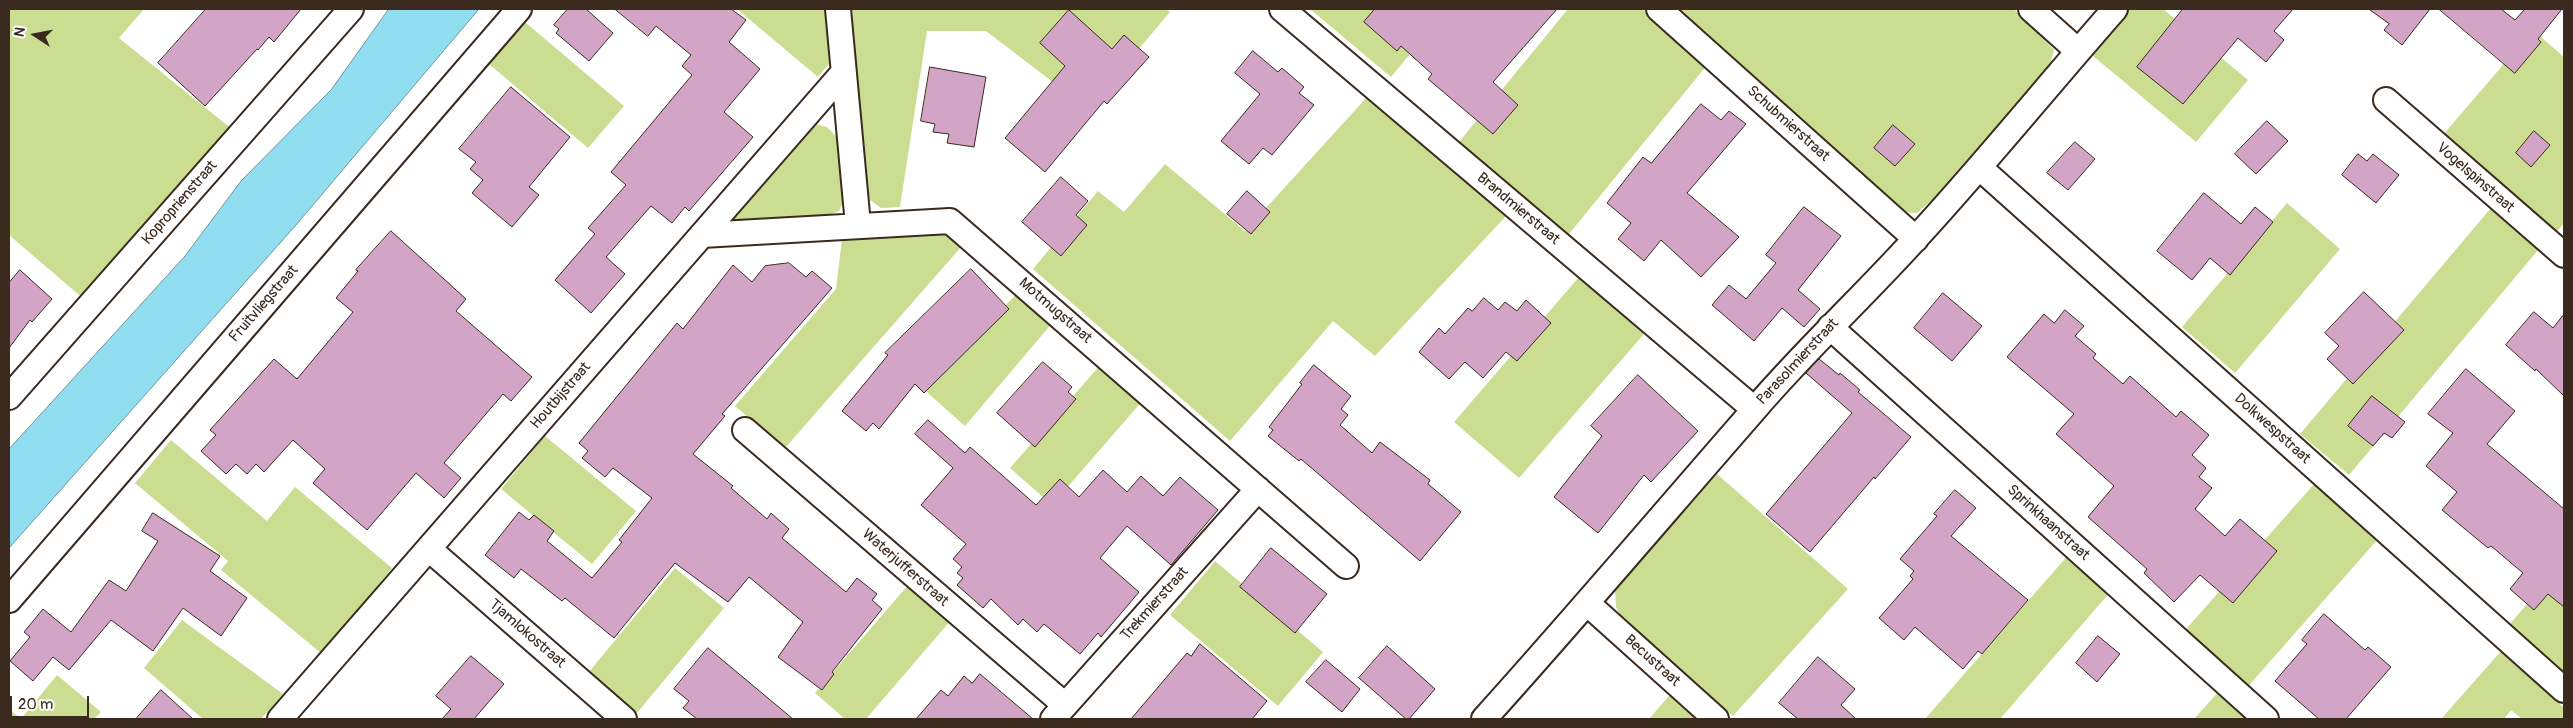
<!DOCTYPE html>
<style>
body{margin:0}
#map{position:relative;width:2573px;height:728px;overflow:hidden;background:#fff;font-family:Pangolin,sans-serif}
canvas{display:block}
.frame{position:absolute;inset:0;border:10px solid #3b2a1e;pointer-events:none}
.north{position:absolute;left:10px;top:10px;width:50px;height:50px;-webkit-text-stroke:4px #fff;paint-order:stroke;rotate:281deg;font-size:14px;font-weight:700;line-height:20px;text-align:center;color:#3b2a1e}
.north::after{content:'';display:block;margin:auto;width:18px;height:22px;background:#3b2a1e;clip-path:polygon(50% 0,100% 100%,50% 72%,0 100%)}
.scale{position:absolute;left:10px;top:696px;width:79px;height:22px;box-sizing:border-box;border:2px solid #3b2a1e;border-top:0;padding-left:6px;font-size:15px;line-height:18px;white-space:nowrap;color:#3b2a1e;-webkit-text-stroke:4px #fff;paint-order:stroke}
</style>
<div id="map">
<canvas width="2573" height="728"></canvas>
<div class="frame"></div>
<div class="north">N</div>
<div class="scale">20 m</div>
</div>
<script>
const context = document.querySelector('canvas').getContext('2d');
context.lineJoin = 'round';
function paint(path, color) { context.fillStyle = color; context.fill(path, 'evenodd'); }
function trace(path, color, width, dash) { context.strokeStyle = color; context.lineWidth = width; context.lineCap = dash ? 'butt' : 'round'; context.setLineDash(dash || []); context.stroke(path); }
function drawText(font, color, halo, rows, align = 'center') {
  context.font = font + ' Pangolin,sans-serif'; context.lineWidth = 4; context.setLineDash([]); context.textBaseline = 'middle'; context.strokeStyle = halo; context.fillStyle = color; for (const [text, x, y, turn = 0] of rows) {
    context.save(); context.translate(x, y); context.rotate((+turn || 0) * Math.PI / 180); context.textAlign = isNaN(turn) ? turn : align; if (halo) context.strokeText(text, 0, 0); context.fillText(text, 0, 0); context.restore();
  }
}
const green = new Path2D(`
 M 9,9 L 144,9 L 119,38 L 233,130 L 85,300 L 9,235 Z
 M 737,9 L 826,9 L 829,64 L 818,77 Z
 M 852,9 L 1166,9 L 1170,12 L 1088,109 L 986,31 L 927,31 L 900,207 L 881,208 L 870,200 L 865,182 Z
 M 1310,9 L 1447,9 L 1391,77 Z
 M 1568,9 L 1642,9 L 1708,64 L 1564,240 L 1454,148 Z
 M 1666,9 L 2014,9 L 2054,50 L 2050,65 L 1931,201 L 1917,213 L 1901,212 Z
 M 2110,9 L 2163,9 L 2248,80 L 2196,142 L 2080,45 Z
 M 525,22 L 624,106 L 588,148 L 489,64 Z
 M 2533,30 L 2564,57 L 2564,223 L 2555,234 L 2442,136 Z
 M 1368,96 L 1508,214 L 1375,356 L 1333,321 L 1230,441 L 1033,269 L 1098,191 L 1124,212 L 1165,164 L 1245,231 Z
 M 816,124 L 827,127 L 838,138 L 843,202 L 839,211 L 818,219 L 731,220 Z
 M 2496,202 L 2544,243 L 2349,475 L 2300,434 Z
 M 2287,203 L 2340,249 L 2235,373 L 2182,327 Z
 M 948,233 L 962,246 L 785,448 L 735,406 L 836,289 L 842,239 Z
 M 1579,277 L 1644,334 L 1519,478 L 1454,422 Z
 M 1019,292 L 1053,322 L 965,426 L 921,387 Z
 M 1102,363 L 1144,399 L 1052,505 L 1010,468 Z
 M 545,436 L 636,511 L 592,564 L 501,489 Z
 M 171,440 L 267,521 L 295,487 L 392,568 L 322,654 L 221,570 L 228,561 L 135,483 Z
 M 1717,474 L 1848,589 L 1733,716 L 1622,619 L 1616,607 L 1615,589 Z
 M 2315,483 L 2378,539 L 2243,692 L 2180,636 Z
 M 2070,553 L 2112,590 L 2000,719 L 1925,719 Z
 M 2564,560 L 2564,673 L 2510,624 Z
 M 1215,561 L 1323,652 L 1278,706 L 1170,615 Z
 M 675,568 L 724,608 L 637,713 L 588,673 Z
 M 909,584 L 951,620 L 866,719 L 845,719 L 815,693 Z
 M 182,620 L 283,694 L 261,719 L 203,719 L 144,668 Z
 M 2502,650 L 2564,708 L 2564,719 L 2522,719 L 2511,710 L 2504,719 L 2441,719 Z
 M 57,675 L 101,712 L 94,719 L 9,719 L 9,709 L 21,719 Z
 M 1674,690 L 1706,719 L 1649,719 Z
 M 2219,691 L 2251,719 L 2194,719 Z`);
const water = new Path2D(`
 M 389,9 L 479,9 L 296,225 L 9,548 L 9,449 L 185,256 L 241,181 L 331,90 Z`);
const building = new Path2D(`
 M 206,9 L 301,9 L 274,42 L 269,37 L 258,50 L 257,49 L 205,106 L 158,63 Z
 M 568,9 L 586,9 L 613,33 L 589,61 L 556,33 L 559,29 L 554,25 Z
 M 615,9 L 731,9 L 746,20 L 729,42 L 760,69 L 724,112 L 753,137 L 689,211 L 685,207 L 672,223 L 651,206 L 606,257 L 625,274 L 591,313 L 555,280 L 595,234 L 588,228 L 626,185 L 611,172 L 692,75 L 682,66 L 691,55 L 656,26 L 648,36 Z
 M 1375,9 L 1557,9 L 1493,82 L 1518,105 L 1493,134 L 1428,79 L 1432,74 L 1401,46 L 1397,51 L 1364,22 Z
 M 2183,9 L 2293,9 L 2274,31 L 2284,40 L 2266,62 L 2238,38 L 2183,104 L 2137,67 Z
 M 2369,9 L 2430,9 L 2402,45 L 2384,30 L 2389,24 Z
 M 2439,9 L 2501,9 L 2515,20 L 2525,9 L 2562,9 L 2538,39 L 2541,42 L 2515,73 Z
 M 1069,10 L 1112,49 L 1124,35 L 1149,57 L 1107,104 L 1104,101 L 1045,172 L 1005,138 L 1065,66 L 1040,43 Z
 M 1253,51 L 1278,72 L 1282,68 L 1304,87 L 1299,93 L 1314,105 L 1272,155 L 1263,148 L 1249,164 L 1221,141 L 1260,94 L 1235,73 Z
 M 930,67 L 986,77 L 974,147 L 947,143 L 949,134 L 933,132 L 935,124 L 921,121 Z
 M 511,87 L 570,137 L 529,187 L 539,195 L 512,227 L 472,193 L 483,180 L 470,169 L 476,162 L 459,149 Z
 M 1701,104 L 1721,120 L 1729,111 L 1746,124 L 1687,193 L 1739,237 L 1701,277 L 1661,240 L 1644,261 L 1618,239 L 1631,223 L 1607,203 L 1643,157 L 1651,163 Z
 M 2267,121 L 2288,141 L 2256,174 L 2235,154 Z
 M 1893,125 L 1915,144 L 1895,166 L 1874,148 Z
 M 2534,131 L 2550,145 L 2531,167 L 2516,153 Z
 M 2075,142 L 2095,159 L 2068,190 L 2047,173 Z
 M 2358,154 L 2367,161 L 2373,154 L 2399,175 L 2376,203 L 2342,175 Z
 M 1061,177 L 1088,201 L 1076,215 L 1087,225 L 1061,256 L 1022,222 Z
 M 1247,191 L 1270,212 L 1251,234 L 1227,214 Z
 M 2204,193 L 2241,224 L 2255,207 L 2273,222 L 2230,275 L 2210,258 L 2192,280 L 2157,251 Z
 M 1804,207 L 1841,236 L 1798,290 L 1820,309 L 1804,327 L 1782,308 L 1754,341 L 1712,305 L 1729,285 L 1746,299 L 1776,263 L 1766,255 Z
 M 391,231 L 466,299 L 456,311 L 532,377 L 511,401 L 503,394 L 444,463 L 461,478 L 444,498 L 416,473 L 367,530 L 313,483 L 325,469 L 293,440 L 264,472 L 256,464 L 247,474 L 236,464 L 226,474 L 201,451 L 216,435 L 210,430 L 274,359 L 297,379 L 353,312 L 336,298 L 358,271 L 356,270 Z
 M 789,263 L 806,277 L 812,271 L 832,288 L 722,414 L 725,416 L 693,454 L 733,486 L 731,488 L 767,519 L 771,513 L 789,529 L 782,538 L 846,592 L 857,578 L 877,594 L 872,600 L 882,609 L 832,672 L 834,674 L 822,690 L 778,657 L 803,622 L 749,577 L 728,602 L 675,563 L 614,638 L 565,598 L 562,601 L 521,569 L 514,578 L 485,555 L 519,512 L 529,520 L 534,515 L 554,531 L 547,541 L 592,578 L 622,542 L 619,540 L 652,498 L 613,468 L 605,477 L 582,458 L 588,451 L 579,443 L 677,323 L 683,329 L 733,265 L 752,282 L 765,266 Z
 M 971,269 L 1009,309 L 924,393 L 915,384 L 879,429 L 873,423 L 866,431 L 842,411 L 888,355 L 885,353 Z
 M 20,270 L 52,299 L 32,322 L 30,320 L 9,348 L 9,283 Z
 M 2364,292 L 2404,330 L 2353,384 L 2327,359 L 2339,346 L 2325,333 Z
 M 1943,293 L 1982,326 L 1952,361 L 1914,328 Z
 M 1484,298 L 1498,310 L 1505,302 L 1517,311 L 1526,300 L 1551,323 L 1517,361 L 1506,352 L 1483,378 L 1465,362 L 1449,379 L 1419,352 L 1439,328 L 1445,334 L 1468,308 L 1472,311 Z
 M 2065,310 L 2084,326 L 2075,336 L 2096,354 L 2093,358 L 2123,384 L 2130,376 L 2176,417 L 2181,411 L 2209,435 L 2192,455 L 2206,468 L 2199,477 L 2212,488 L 2195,509 L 2225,536 L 2240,519 L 2277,551 L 2233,603 L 2200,575 L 2174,602 L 2144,573 L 2147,569 L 2088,517 L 2114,486 L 2056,434 L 2074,414 L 2007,357 L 2044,314 L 2054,323 Z
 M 2534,312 L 2553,328 L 2564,314 L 2564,396 L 2536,369 L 2535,371 L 2506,345 Z
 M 1819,359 L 1839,375 L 1840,373 L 1860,390 L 1858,392 L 1911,437 L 1875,479 L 1874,477 L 1810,552 L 1766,514 L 1852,413 L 1806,373 Z
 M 1043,362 L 1072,387 L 1068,392 L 1076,399 L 1035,447 L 997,413 Z
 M 1314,365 L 1351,396 L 1341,409 L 1348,415 L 1340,425 L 1372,453 L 1380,442 L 1430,480 L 1428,484 L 1461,512 L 1420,561 L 1301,459 L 1299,461 L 1268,436 L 1273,430 L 1269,427 L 1302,384 L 1300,383 Z
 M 2466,369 L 2515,411 L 2487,444 L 2564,509 L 2564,607 L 2548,594 L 2534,610 L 2510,589 L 2523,573 L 2491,546 L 2488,548 L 2442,510 L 2457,492 L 2426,466 L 2453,433 L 2428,414 Z
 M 1638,375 L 1698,431 L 1651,482 L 1644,475 L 1598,533 L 1554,497 L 1602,436 L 1591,426 Z
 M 2372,396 L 2405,422 L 2392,438 L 2384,433 L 2373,446 L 2348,426 Z
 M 928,420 L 965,453 L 970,447 L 1036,505 L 1060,479 L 1079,497 L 1103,470 L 1127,492 L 1141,476 L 1163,496 L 1180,477 L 1218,510 L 1171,565 L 1127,526 L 1100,558 L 1139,592 L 1101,637 L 1098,633 L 1080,654 L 1044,624 L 1037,632 L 1023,619 L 1018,625 L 991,599 L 983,608 L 957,585 L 963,578 L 957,573 L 962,567 L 953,559 L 966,544 L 921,505 L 953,468 L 915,434 Z
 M 1955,490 L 1976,508 L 1951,536 L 2028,600 L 1982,654 L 1978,651 L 1963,669 L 1915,627 L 1904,640 L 1879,618 L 1913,579 L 1910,576 L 1914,571 L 1900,559 L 1937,516 L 1934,514 Z
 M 153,513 L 220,556 L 210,571 L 247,598 L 221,636 L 183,608 L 153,651 L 111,620 L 69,670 L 53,657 L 33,681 L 10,661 L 30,637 L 24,632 L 43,609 L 71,632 L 109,580 L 126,591 L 158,541 L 142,531 Z
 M 1271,548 L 1327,594 L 1295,633 L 1240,587 Z
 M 2324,614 L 2365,650 L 2368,647 L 2391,667 L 2346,719 L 2319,719 L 2275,681 L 2307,644 L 2302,640 Z
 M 2098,636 L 2120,654 L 2097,682 L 2076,663 Z
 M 1200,644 L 1267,701 L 1252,719 L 1131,719 L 1187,653 L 1191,656 Z
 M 1387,646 L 1435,689 L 1409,719 L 1406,719 L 1359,678 Z
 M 708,648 L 793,719 L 697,719 L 683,708 L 689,701 L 674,689 Z
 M 471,656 L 504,684 L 474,719 L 442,719 L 451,709 L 436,696 Z
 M 1818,657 L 1855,689 L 1841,705 L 1856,719 L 1798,719 L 1779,703 Z
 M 1326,660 L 1360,689 L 1342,712 L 1306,682 Z
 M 980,674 L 1033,719 L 916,719 L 941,690 L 948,696 L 964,676 L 972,683 Z
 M 161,690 L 193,719 L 136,719 Z`);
const street = new Path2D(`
 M 838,9 L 858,225
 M 1282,9 L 1754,409
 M 1659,9 L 1916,239
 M 2031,9 L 2078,51
 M 2386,100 L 2564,255
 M 1980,168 L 2564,690
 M 702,235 L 950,221 L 1346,566
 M 1830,327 L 2266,719
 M 9,397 L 351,9
 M 745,430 L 1065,705
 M 429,549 L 624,719
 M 9,600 L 519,9
 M 1588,604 L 1716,719
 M 280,719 L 843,73
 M 1053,719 L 1258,489
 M 1484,719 C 1576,617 1664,513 1754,410 C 1806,349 1865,295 1918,236 C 1986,162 2049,84 2115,9`);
const streetNames = [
 ["Schubmierstraat",1788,124,42],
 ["Vogelspinstraat",2475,178,41],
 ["Koproprienstraat",180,203,-49],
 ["Brandmierstraat",1518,209,40],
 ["Fruitvliegstraat",264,304,-49],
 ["Motmugstraat",1055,311,41],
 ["Parasolmierstraat",1798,362,-47],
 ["Houtbijstraat",561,396,-49],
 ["Dolkwespstraat",2272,429,42],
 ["Sprinkhaanstraat",2048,523,42],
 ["Waterjufferstraat",905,568,41],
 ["Trekmierstraat",1155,604,-48],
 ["Tjamlokostraat",527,634,41],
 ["Becustraat",1652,661,42]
];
paint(green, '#cbdd91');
paint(water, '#90deef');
trace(water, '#6e969b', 1);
paint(building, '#d2a4c5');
trace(building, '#3b2a1e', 1);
trace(street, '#3b2a1e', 28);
trace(street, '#fff', 24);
drawText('15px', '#3b2a1e', '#fff', streetNames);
</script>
